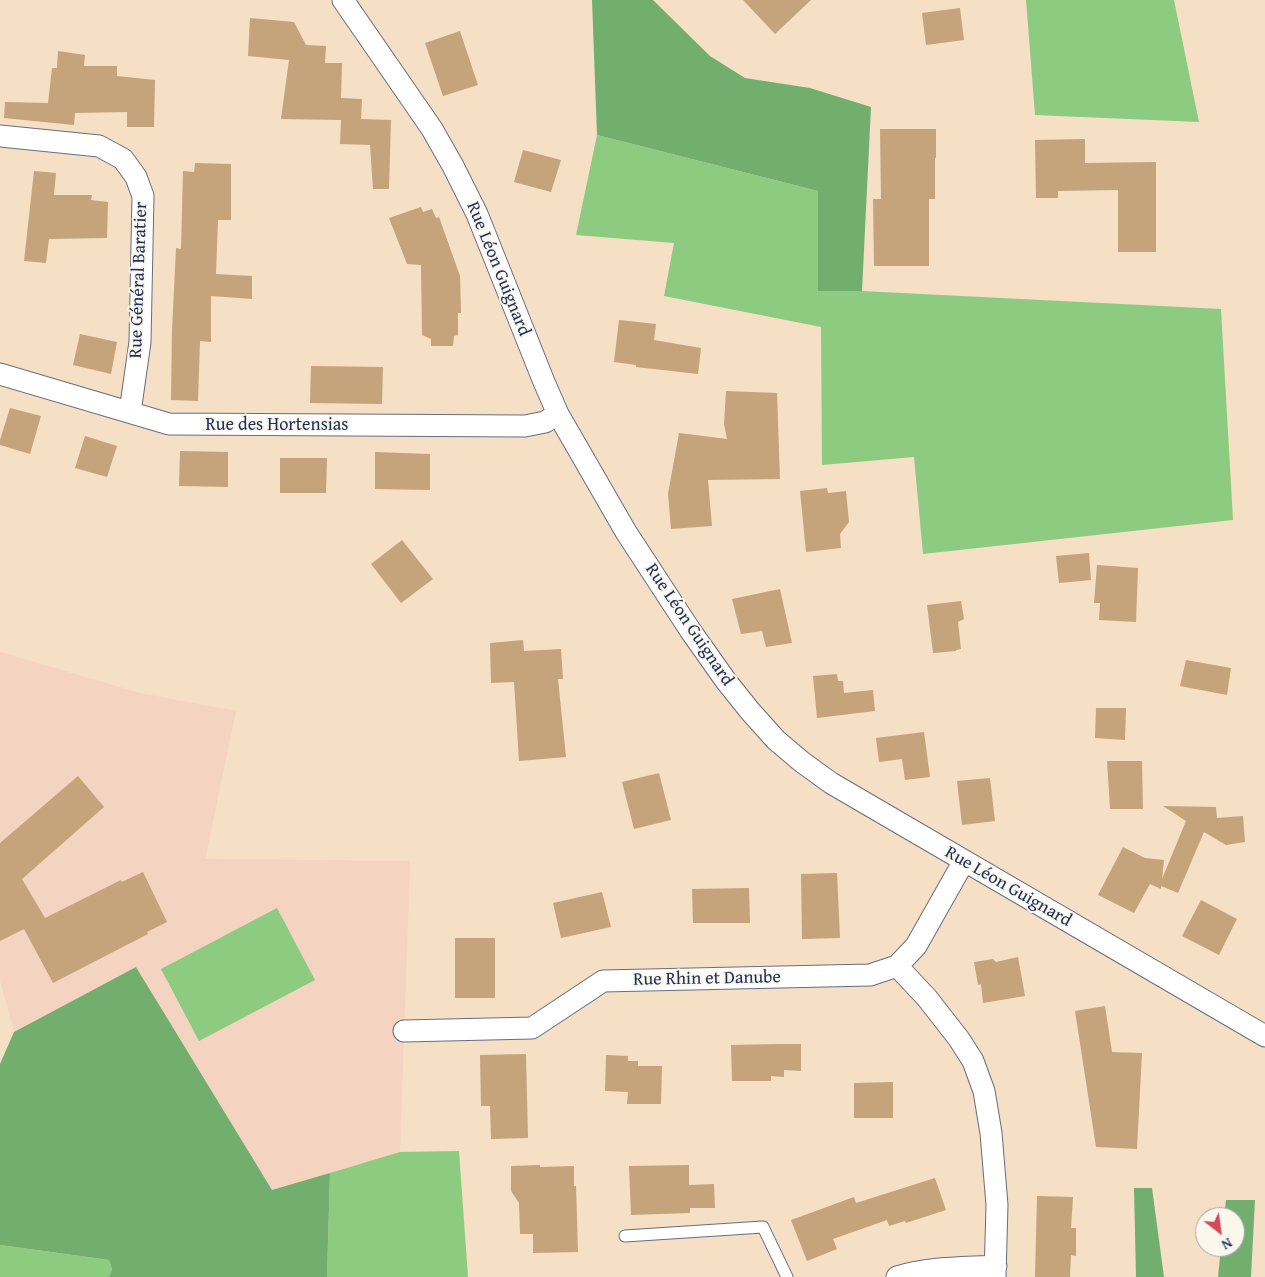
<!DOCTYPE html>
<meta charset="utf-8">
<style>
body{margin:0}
#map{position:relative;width:1265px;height:1277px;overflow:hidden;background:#f5dfc5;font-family:"Gentium Book Plus",serif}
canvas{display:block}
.north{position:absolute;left:1195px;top:1207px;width:50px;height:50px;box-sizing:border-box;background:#fbf7ec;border:1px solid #a1a7b3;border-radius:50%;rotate:150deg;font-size:14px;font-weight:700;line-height:20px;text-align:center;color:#1b2f5e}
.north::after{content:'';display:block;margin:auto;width:18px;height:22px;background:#d1495b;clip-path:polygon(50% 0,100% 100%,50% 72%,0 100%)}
</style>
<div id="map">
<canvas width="1265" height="1277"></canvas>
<div class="north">N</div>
</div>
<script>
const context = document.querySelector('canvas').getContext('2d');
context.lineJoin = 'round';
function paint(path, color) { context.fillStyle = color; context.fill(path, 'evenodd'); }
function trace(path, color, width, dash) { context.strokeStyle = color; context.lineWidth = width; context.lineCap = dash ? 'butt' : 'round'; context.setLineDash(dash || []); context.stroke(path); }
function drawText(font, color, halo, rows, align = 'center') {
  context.font = font + ' "Gentium Book Plus",serif'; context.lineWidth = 4; context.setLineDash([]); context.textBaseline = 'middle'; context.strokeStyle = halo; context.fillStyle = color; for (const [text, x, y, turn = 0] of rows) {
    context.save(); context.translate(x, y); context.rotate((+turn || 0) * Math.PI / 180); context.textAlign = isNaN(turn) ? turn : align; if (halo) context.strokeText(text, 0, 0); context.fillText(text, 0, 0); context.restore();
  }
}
const built = new Path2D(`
 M 0,652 L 140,693 L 236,711 L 205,859 L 410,861 L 400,1152 L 272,1191 L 136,967 L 14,1032 L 0,980 Z`);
const green = new Path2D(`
 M 1026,0 L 1174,0 L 1199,122 L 1035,115 Z
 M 597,135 L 818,191 L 819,291 L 862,291 L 1221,309 L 1233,520 L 923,554 L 914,457 L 822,465 L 821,327 L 664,296 L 674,243 L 576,235 Z
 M 277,908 L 315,980 L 199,1041 L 161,969 Z
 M 459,1151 L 468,1277 L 327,1277 L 330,1173 L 400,1152 Z
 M 0,1245 L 109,1260 L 112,1269 L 109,1277 L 0,1277 Z`);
const forest = new Path2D(`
 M 592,0 L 653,0 L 710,56 L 745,78 L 810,88 L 871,107 L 862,291 L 818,291 L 818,191 L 597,135 Z
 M 136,967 L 272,1190 L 330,1173 L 327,1277 L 109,1277 L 112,1269 L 109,1260 L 0,1245 L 0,1064 L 14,1032 Z
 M 1134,1188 L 1152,1188 L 1164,1277 L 1136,1277 Z
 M 1226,1200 L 1255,1200 L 1251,1277 L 1218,1277 L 1221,1247 L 1235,1247 L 1235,1217 L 1224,1217 Z`);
const building = new Path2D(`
 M 743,0 L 811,0 L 775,34 Z
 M 960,8 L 964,40 L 926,45 L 922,13 Z
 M 250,18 L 294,22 L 306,45 L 326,46 L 325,63 L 342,63 L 341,98 L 362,99 L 361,119 L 391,120 L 389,189 L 373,189 L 370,145 L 340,144 L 341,120 L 281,119 L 289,60 L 248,56 Z
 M 460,31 L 478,85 L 443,96 L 425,43 Z
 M 58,51 L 85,55 L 84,66 L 117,66 L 117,76 L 155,80 L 154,127 L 127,127 L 127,112 L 75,113 L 74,125 L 4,118 L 5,102 L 48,103 L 52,68 L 57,68 Z
 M 880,129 L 936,129 L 936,158 L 935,158 L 935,199 L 929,199 L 929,266 L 874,266 L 873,199 L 881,199 Z
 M 1085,139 L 1085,163 L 1156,162 L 1156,252 L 1118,252 L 1118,190 L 1058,191 L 1058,198 L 1036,198 L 1035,140 Z
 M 523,150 L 561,160 L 551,192 L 514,182 Z
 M 195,163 L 231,164 L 231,220 L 218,220 L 216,274 L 252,276 L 252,299 L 211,296 L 211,342 L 200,341 L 198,401 L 171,400 L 172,330 L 176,248 L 181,249 L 183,171 L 194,172 Z
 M 34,171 L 56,173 L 54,195 L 92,195 L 91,200 L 108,202 L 107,238 L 49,239 L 46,263 L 24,261 Z
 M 421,207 L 423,212 L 432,209 L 436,218 L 439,217 L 460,276 L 461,313 L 458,313 L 458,335 L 454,336 L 453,346 L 431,346 L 431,339 L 422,335 L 421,265 L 407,264 L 389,218 Z
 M 619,320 L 656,324 L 654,340 L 701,348 L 698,374 L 636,367 L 636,365 L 614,362 Z
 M 80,334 L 117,342 L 111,374 L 73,365 Z
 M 311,366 L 383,367 L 382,404 L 310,403 Z
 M 726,391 L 777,393 L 780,479 L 708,480 L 712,526 L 671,529 L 668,494 L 679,433 L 727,439 L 724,424 Z
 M 10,408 L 41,416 L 30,454 L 0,445 L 0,440 Z
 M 85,436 L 117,446 L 107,477 L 75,468 Z
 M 180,451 L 228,452 L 228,487 L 179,486 Z
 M 375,452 L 430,454 L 430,490 L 375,489 Z
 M 280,458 L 327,458 L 326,493 L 280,493 Z
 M 827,488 L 828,493 L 846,491 L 849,522 L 840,534 L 841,548 L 806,552 L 800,491 Z
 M 402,540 L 433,579 L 401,603 L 371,564 Z
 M 1089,553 L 1091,580 L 1059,583 L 1056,556 Z
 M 1097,565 L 1138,568 L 1136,622 L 1099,620 L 1100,603 L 1094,603 Z
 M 780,589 L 792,643 L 766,647 L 762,631 L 741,634 L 732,599 Z
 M 961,601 L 964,619 L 958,622 L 961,649 L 956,650 L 956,651 L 933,653 L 927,605 Z
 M 523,640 L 524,651 L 561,649 L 563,679 L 558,679 L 566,757 L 519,761 L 514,682 L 491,683 L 490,643 Z
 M 1186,660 L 1231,668 L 1227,695 L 1180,686 Z
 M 837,674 L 838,681 L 843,681 L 844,693 L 873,690 L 875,711 L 817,718 L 813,676 Z
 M 1096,708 L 1126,708 L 1125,740 L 1095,738 Z
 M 924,732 L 930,777 L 905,780 L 902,759 L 879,762 L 876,738 Z
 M 1107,761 L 1142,761 L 1143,809 L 1110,809 Z
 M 659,773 L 671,820 L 634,829 L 622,782 Z
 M 78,776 L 104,807 L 22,879 L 45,918 L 121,880 L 122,882 L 143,872 L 167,922 L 147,932 L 148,934 L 53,983 L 24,929 L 0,941 L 0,843 Z
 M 990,778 L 995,821 L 962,825 L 957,781 Z
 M 1163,806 L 1216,807 L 1217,818 L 1243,816 L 1245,842 L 1226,845 L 1204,832 L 1178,893 L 1161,886 L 1161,889 L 1150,884 L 1134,913 L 1098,895 L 1123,847 L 1145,858 L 1164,860 L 1162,879 L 1186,821 Z
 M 837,873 L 840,938 L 802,939 L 801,874 Z
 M 749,888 L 750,923 L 693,923 L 692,889 Z
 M 602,892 L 611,927 L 561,938 L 553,903 Z
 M 1201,900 L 1237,919 L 1219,955 L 1182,936 Z
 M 455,938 L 495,938 L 495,998 L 455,998 Z
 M 1018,957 L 1025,996 L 983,1003 L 981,984 L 978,985 L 974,962 L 993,959 L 996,962 Z
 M 1105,1006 L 1112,1052 L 1142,1053 L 1137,1149 L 1096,1147 L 1075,1011 Z
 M 777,1044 L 801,1044 L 801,1071 L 784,1070 L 784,1077 L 771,1076 L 771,1081 L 732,1081 L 731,1045 Z
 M 526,1054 L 528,1138 L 491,1139 L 490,1106 L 481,1106 L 480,1055 Z
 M 606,1055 L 628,1056 L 628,1061 L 638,1061 L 638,1066 L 662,1066 L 661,1104 L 627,1104 L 628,1092 L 605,1091 Z
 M 893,1082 L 893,1118 L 854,1118 L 854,1083 Z
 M 540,1165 L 540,1167 L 574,1166 L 574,1186 L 576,1186 L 578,1252 L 533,1253 L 533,1234 L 520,1234 L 519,1203 L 511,1191 L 511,1166 Z
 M 689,1165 L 689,1185 L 714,1184 L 715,1208 L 690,1208 L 690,1213 L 631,1215 L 629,1166 Z
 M 935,1178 L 946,1210 L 906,1223 L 905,1221 L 889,1226 L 887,1220 L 833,1239 L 837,1249 L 807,1261 L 791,1220 L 854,1197 L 856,1203 Z
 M 1037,1196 L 1073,1197 L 1071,1228 L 1076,1228 L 1076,1256 L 1071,1255 L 1070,1277 L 1035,1277 Z`);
const lane = new Path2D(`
 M 625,1236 L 763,1227 L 787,1277`);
const street = new Path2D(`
 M 343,0 L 432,129 L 453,166 L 477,214 L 544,382 L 558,414 L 626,532 L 690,630 L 726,681 L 750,711 L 776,740 L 802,762 L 831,783 L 1265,1036
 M 0,136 L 99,146 L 123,159 L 136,177 L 143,196 L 140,342 L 130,412
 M 0,374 L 169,424 L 525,426 L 545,422 L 558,414
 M 897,966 L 927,998 L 959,1039 L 973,1061 L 984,1091 L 991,1133 L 997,1205 L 995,1277
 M 404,1031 L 532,1028 L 603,981 L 870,975 L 897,966 L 916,946 L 964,861
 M 897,1277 C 928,1267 963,1268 996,1266`);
const streetNames = [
 ["Rue Léon Guignard",498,269,68],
 ["Rue Général Baratier",139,280,-88],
 ["Rue des Hortensias",277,425],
 ["Rue Léon Guignard",689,625,56],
 ["Rue Léon Guignard",1008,887,30],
 ["Rue Rhin et Danube",707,979,-1]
];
paint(built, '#f4d3c0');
paint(green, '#8dcb81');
paint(forest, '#72af6f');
paint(building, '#c5a37b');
trace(lane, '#676d82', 13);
trace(street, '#676d82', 23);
trace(lane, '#fff', 11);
trace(street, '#fff', 21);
drawText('18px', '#1b2f5e', '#fbf7ec', streetNames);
</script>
